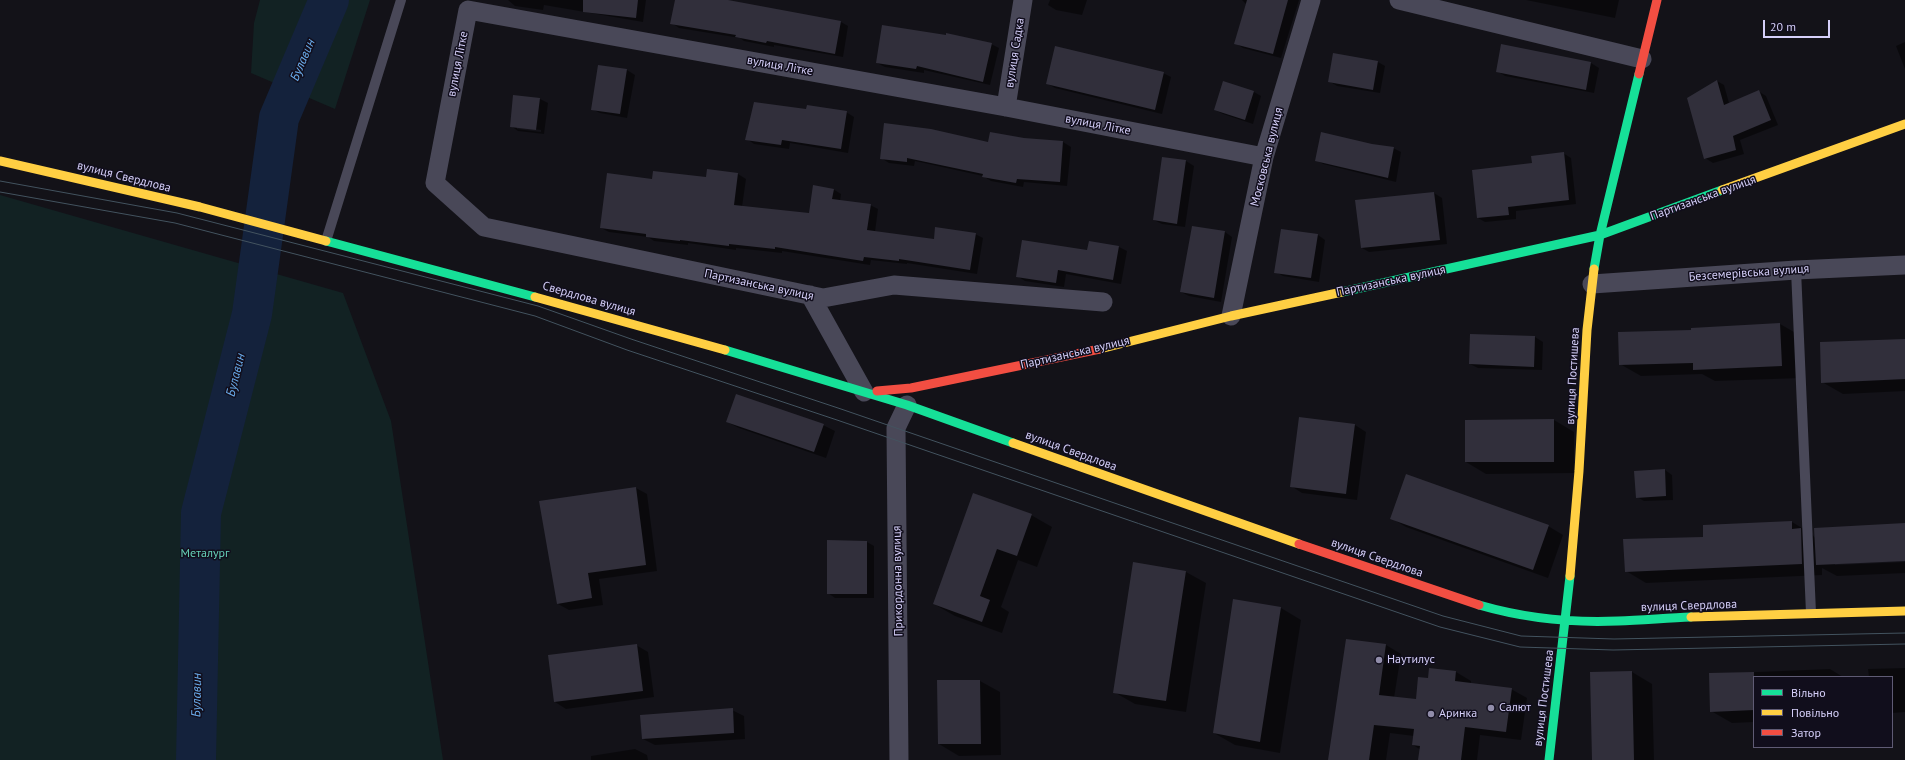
<!DOCTYPE html>
<meta charset="utf-8">
<style>
body{margin:0}
#map{position:relative;width:1905px;height:760px;overflow:hidden;background:#131218;font-family:"PT Sans",sans-serif}
canvas{display:block}
.legend{position:absolute;left:1753px;top:676px;width:140px;height:72px;box-sizing:border-box;background:#110e1c;border:1px solid #5f5b74;margin:0;padding:5px 7px;list-style:none;font-size:12px;color:#d5cff9}
.legend li{display:flex;align-items:center;gap:8px;height:20px}
.legend b{width:20px;border:1px solid #5f5b74}
.scale{position:absolute;left:1763px;top:20px;width:67px;height:18px;box-sizing:border-box;border:2px solid #d5cff9;border-top:0;padding-left:5px;font-size:12px;line-height:14px;white-space:nowrap;color:#d5cff9;-webkit-text-stroke:3px #110e1c;paint-order:stroke}
</style>
<div id="map">
<canvas width="1905" height="760"></canvas>
<ul class="legend">
<li><b style="height:5px;background:#16e098"></b>Вільно</li>
<li><b style="height:5px;background:#ffcf43"></b>Повільно</li>
<li><b style="height:5px;background:#f24e42"></b>Затор</li>
</ul>
<div class="scale">20 m</div>
</div>
<script>
const context = document.querySelector('canvas').getContext('2d');
context.lineJoin = 'round';
function paint(path, color) { context.fillStyle = color; context.fill(path, 'evenodd'); }
function trace(path, color, width, dash) { context.strokeStyle = color; context.lineWidth = width; context.lineCap = dash ? 'butt' : 'round'; context.setLineDash(dash || []); context.stroke(path); }
function drawText(font, color, halo, rows, align = 'center') {
  context.font = font + ' "PT Sans",sans-serif'; context.lineWidth = 3; context.setLineDash([]); context.textBaseline = 'middle'; context.strokeStyle = halo; context.fillStyle = color; for (const [text, x, y, turn = 0] of rows) {
    context.save(); context.translate(x, y); context.rotate((+turn || 0) * Math.PI / 180); context.textAlign = isNaN(turn) ? turn : align; if (halo) context.strokeText(text, 0, 0); context.fillText(text, 0, 0); context.restore();
  }
}
const green = new Path2D(`
 M 260,0 L 370,0 L 335,109 L 251,73 L 254,23 Z
 M 0,195 L 343,293 L 391,421 L 443,760 L 0,760 Z`);
const shadow = new Path2D(`
 M 508,0 L 646,0 L 643,22 L 544,5 L 543,10 L 515,6 Z
 M 676,0 L 717,0 L 841,22 L 848,26 L 843,57 L 774,45 L 774,47 L 744,41 L 740,38 L 679,28 L 672,23 Z
 M 1050,0 L 1087,0 L 1082,15 L 1056,10 L 1048,5 Z
 M 1242,0 L 1299,0 L 1281,58 L 1243,48 L 1235,43 L 1246,4 Z
 M 1526,0 L 1619,0 L 1615,18 Z
 M 1905,42 L 1905,69 L 1896,46 Z
 M 991,44 L 999,48 L 990,85 L 924,70 L 924,73 L 885,67 L 877,63 Z
 M 1502,45 L 1591,63 L 1599,68 L 1594,93 L 1505,76 L 1497,71 Z
 M 1378,62 L 1385,66 L 1380,93 L 1337,86 L 1329,81 Z
 M 599,66 L 627,70 L 635,75 L 627,118 L 600,113 L 592,109 Z
 M 1163,73 L 1171,77 L 1162,114 L 1055,88 L 1048,84 Z
 M 1717,81 L 1724,85 L 1729,103 L 1758,91 L 1766,96 L 1778,125 L 1740,140 L 1744,154 L 1713,163 L 1705,158 Z
 M 1254,92 L 1261,96 L 1253,124 L 1223,114 L 1215,110 Z
 M 514,96 L 540,99 L 548,103 L 544,134 L 518,131 L 511,126 ZM 517,127 L 541,130 L 541,132 L 517,129 Z
 M 807,110 L 846,112 L 854,117 L 848,153 L 790,143 L 789,149 L 754,144 L 747,139 Z
 M 1024,139 L 1063,142 L 1071,147 L 1067,186 L 1024,182 L 1023,187 L 991,181 L 983,176 L 915,161 L 914,166 L 889,163 L 881,158 Z
 M 1372,145 L 1393,148 L 1401,152 L 1396,182 L 1323,164 L 1316,160 Z
 M 1563,153 L 1571,158 L 1576,204 L 1516,211 L 1516,219 L 1485,222 L 1478,218 L 1533,164 Z
 M 1163,158 L 1186,161 L 1194,166 L 1185,227 L 1162,224 L 1154,220 Z
 M 708,170 L 738,174 L 746,179 L 742,207 L 809,214 L 833,189 L 841,194 L 840,201 L 870,205 L 878,209 L 875,232 L 934,240 L 975,234 L 983,238 L 977,274 L 907,263 L 907,264 L 871,260 L 870,265 L 782,251 L 782,253 L 736,248 L 736,250 L 688,243 L 688,245 L 654,241 L 648,237 L 609,232 L 601,228 L 653,180 L 707,178 Z
 M 1434,193 L 1442,198 L 1447,244 L 1369,252 L 1362,248 L 1356,201 Z
 M 1192,227 L 1225,232 L 1232,237 L 1221,302 L 1189,296 L 1181,292 Z
 M 1318,235 L 1325,240 L 1319,282 L 1283,276 L 1276,272 Z
 M 1090,242 L 1119,247 L 1127,251 L 1121,284 L 1066,274 L 1064,287 L 1025,281 L 1017,276 L 1088,251 Z
 M 1780,324 L 1801,336 L 1802,378 L 1715,381 L 1702,374 L 1641,376 L 1620,364 L 1693,331 L 1692,329 Z
 M 1535,337 L 1543,342 L 1542,370 L 1478,368 L 1470,364 Z
 M 1905,340 L 1905,391 L 1843,394 L 1822,382 Z
 M 1554,420 L 1574,432 L 1574,473 L 1486,474 L 1466,462 L 1466,421 Z
 M 727,422 L 823,425 L 835,431 L 826,458 L 739,428 Z
 M 1355,425 L 1366,432 L 1357,500 L 1302,493 L 1291,486 Z
 M 1665,470 L 1672,475 L 1673,500 L 1644,501 L 1637,497 Z
 M 636,488 L 647,494 L 657,571 L 599,579 L 603,605 L 569,610 L 558,604 Z
 M 1031,515 L 1052,527 L 1037,567 L 1018,560 L 1001,607 L 1009,612 L 1002,633 L 955,616 L 934,604 Z
 M 1391,518 L 1548,526 L 1563,535 L 1548,578 L 1406,527 Z
 M 1792,522 L 1812,534 L 1815,538 L 1905,524 L 1905,560 L 1835,563 L 1835,565 L 1905,562 L 1905,573 L 1837,576 L 1822,568 L 1822,575 L 1646,583 L 1626,571 Z
 M 867,542 L 874,546 L 874,598 L 835,598 L 828,593 Z
 M 1134,563 L 1186,572 L 1206,583 L 1186,712 L 1135,704 L 1114,692 Z
 M 1281,608 L 1301,620 L 1280,753 L 1235,745 L 1214,733 Z
 M 636,645 L 648,652 L 654,697 L 566,709 L 555,702 Z
 M 1386,645 L 1401,654 L 1394,698 L 1416,701 L 1428,679 L 1430,669 L 1456,672 L 1471,681 L 1471,684 L 1511,689 L 1527,698 L 1521,740 L 1480,735 L 1477,760 L 1419,760 L 1421,750 L 1413,745 L 1414,736 L 1390,733 L 1386,760 L 1329,760 Z
 M 1905,668 L 1905,712 L 1892,713 L 1892,677 L 1869,677 L 1868,669 Z
 M 1830,669 L 1843,677 L 1754,677 L 1754,722 L 1732,723 L 1711,711 L 1710,674 Z
 M 1632,672 L 1652,684 L 1654,760 L 1593,760 Z
 M 980,681 L 1000,692 L 1001,755 L 959,756 L 939,744 Z
 M 732,710 L 744,716 L 745,739 L 655,745 L 643,739 Z
 M 635,749 L 647,755 L 648,760 L 591,760 L 591,756 Z`);
const river = new Path2D(`
 M 196,760 L 201,513 L 252,314 L 279,118 L 329,0`);
const building = new Path2D(`
 M 583,0 L 638,0 L 636,18 L 583,12 Z
 M 675,0 L 728,0 L 841,21 L 835,54 L 767,41 L 766,43 L 735,37 L 736,35 L 670,24 Z
 M 1247,0 L 1288,0 L 1273,54 L 1234,44 Z
 M 882,25 L 946,35 L 946,33 L 992,43 L 983,82 L 917,66 L 916,69 L 876,63 Z
 M 1501,44 L 1591,62 L 1586,90 L 1496,72 Z
 M 1055,46 L 1164,72 L 1155,110 L 1046,84 Z
 M 1333,53 L 1378,61 L 1373,90 L 1328,82 Z
 M 598,65 L 627,69 L 620,114 L 591,110 Z
 M 1717,80 L 1724,105 L 1759,90 L 1771,120 L 1733,136 L 1736,150 L 1704,159 L 1687,98 Z
 M 1223,81 L 1254,91 L 1245,120 L 1214,110 Z
 M 513,95 L 540,98 L 536,130 L 510,127 Z
 M 754,102 L 806,109 L 807,105 L 847,111 L 841,149 L 782,140 L 781,145 L 745,140 Z
 M 884,123 L 931,129 L 988,142 L 990,132 L 1024,138 L 1063,141 L 1060,182 L 1017,179 L 1016,183 L 982,177 L 983,174 L 907,158 L 907,162 L 880,159 Z
 M 1321,132 L 1372,144 L 1394,147 L 1388,178 L 1315,161 Z
 M 1564,152 L 1569,200 L 1508,207 L 1509,215 L 1477,218 L 1472,170 L 1532,163 L 1531,156 Z
 M 1162,157 L 1186,160 L 1177,224 L 1153,220 Z
 M 707,169 L 738,173 L 734,205 L 809,213 L 813,185 L 834,189 L 832,199 L 871,204 L 867,230 L 934,239 L 935,227 L 976,233 L 970,270 L 899,259 L 899,261 L 864,257 L 863,261 L 775,247 L 775,249 L 729,244 L 729,246 L 680,240 L 680,241 L 646,237 L 646,234 L 600,228 L 607,173 L 652,179 L 653,171 L 706,177 Z
 M 1434,192 L 1440,240 L 1361,248 L 1355,200 Z
 M 1192,226 L 1225,231 L 1214,298 L 1180,292 Z
 M 1281,229 L 1318,234 L 1311,278 L 1274,273 Z
 M 1022,240 L 1087,250 L 1089,241 L 1119,246 L 1113,280 L 1058,270 L 1056,283 L 1016,277 Z
 M 1780,323 L 1782,366 L 1693,370 L 1693,363 L 1619,365 L 1618,332 L 1691,330 L 1691,328 Z
 M 1470,334 L 1535,336 L 1534,367 L 1469,364 Z
 M 1905,339 L 1905,379 L 1821,383 L 1820,342 Z
 M 736,394 L 824,424 L 814,452 L 726,422 Z
 M 1299,417 L 1355,424 L 1346,494 L 1290,487 Z
 M 1554,419 L 1554,462 L 1465,462 L 1465,420 Z
 M 1665,469 L 1666,496 L 1636,498 L 1634,471 Z
 M 1406,474 L 1549,525 L 1533,570 L 1390,519 Z
 M 636,487 L 646,565 L 588,573 L 592,598 L 557,604 L 539,501 Z
 M 973,493 L 1032,514 L 1017,556 L 997,549 L 980,596 L 990,600 L 982,622 L 933,604 Z
 M 1792,521 L 1792,529 L 1801,528 L 1802,564 L 1625,572 L 1623,539 L 1703,537 L 1703,525 Z
 M 1905,523 L 1905,561 L 1816,565 L 1814,528 Z
 M 827,540 L 867,541 L 867,594 L 827,594 Z
 M 1133,562 L 1186,571 L 1166,701 L 1113,693 Z
 M 1233,599 L 1281,607 L 1260,742 L 1213,733 Z
 M 1346,639 L 1386,644 L 1379,695 L 1416,699 L 1418,677 L 1428,678 L 1429,668 L 1456,671 L 1455,681 L 1512,688 L 1506,732 L 1465,727 L 1461,760 L 1418,760 L 1420,746 L 1412,745 L 1414,729 L 1374,725 L 1369,760 L 1328,760 Z
 M 637,644 L 643,691 L 554,702 L 548,655 Z
 M 1632,671 L 1634,760 L 1592,760 L 1590,672 Z
 M 1754,672 L 1754,710 L 1710,712 L 1709,673 Z
 M 937,680 L 980,680 L 981,744 L 938,744 Z
 M 733,708 L 734,733 L 642,739 L 640,715 Z`);
const lane = new Path2D(`
 M 326,241 L 401,0
 M 1796,270 L 1811,613`);
const street = new Path2D(`
 M 1399,0 L 1642,59
 M 1006,107 L 1023,0
 M 1592,284 L 1796,270 L 1905,265
 M 810,295 L 864,392
 M 1103,302 L 894,285 L 823,298 L 484,227 L 435,183 L 468,10 L 1006,107 L 1264,157
 M 1231,316 L 1264,157 L 1311,0
 M 899,760 L 896,428 L 907,405`);
const fast = new Path2D(`
 M 326,241 L 535,297
 M 1594,269 L 1600,235 L 1639,74
 M 1342,292 L 1600,235 L 1722,190
 M 725,350 L 907,405 L 1013,443
 M 1479,605 C 1524,618 1572,623 1618,621 C 1643,620 1667,618 1691,617
 M 1549,760 L 1570,576`);
const slow = new Path2D(`
 M 0,161 L 200,207 L 326,241
 M 1722,190 L 1905,124
 M 535,297 L 725,350
 M 1100,349 L 1231,316 L 1342,292
 M 1013,443 L 1299,544
 M 1570,576 L 1579,471 L 1587,330 L 1594,269
 M 1691,617 L 1905,611`);
const jam = new Path2D(`
 M 1639,74 L 1657,0
 M 877,391 L 911,388 L 1100,349
 M 1299,544 L 1479,605`);
const tram = new Path2D(`
 M 0,181 L 177,213 L 538,306 L 631,339 L 841,409 L 1443,616 L 1521,636 L 1614,639 L 1905,633
 M 0,192 L 175,223 L 535,316 L 627,350 L 837,420 L 1440,627 L 1520,647 L 1613,650 L 1905,644`);
const markers = [
 [1379,660,4,"#918daa"],
 [1491,708,4,"#918daa"],
 [1431,714,4,"#918daa"]
];
const streetNames = [
 ["вулиця Садка",1015,53,-81],
 ["вулиця Літке",458,64,-79],
 ["вулиця Літке",780,66,10],
 ["вулиця Літке",1098,125,11],
 ["Московська вулиця",1267,157,-76],
 ["вулиця Свердлова",124,177,14],
 ["Партизанська вулиця",1703,198,-20],
 ["Безсемерівська вулиця",1749,273,-4],
 ["Партизанська вулиця",1391,281,-12],
 ["Партизанська вулиця",759,285,12],
 ["Свердлова вулиця",589,299,16],
 ["Партизанська вулиця",1075,353,-13],
 ["вулиця Постишева",1573,376,-87],
 ["вулиця Свердлова",1071,451,20],
 ["вулиця Свердлова",1377,558,19],
 ["Прикордонна вулиця",898,581,-91],
 ["вулиця Свердлова",1689,606,-2],
 ["вулиця Постишева",1544,698,-83]
];
const parkNames = [
 ["Металург",205,554]
];
const poiNames = [
 ["Наутилус",1387,660],
 ["Салют",1499,708],
 ["Аринка",1439,714]
];
const waterNames = [
 ["Булавин",303,60,-67],
 ["Булавин",236,375,-76],
 ["Булавин",197,695,-89]
];
paint(green, '#122223');
paint(shadow, '#0007');
trace(river, '#14223c', 40);
paint(building, '#312f3b');
trace(lane, '#494858', 10);
trace(street, '#494858', 19);
trace(fast, '#16e098', 9);
trace(slow, '#ffcf43', 9);
trace(jam, '#f24e42', 9);
trace(tram, '#43535f', 1);
for (const [x, y, r, color] of markers) { const dot = new Path2D(); dot.arc(x, y, r, 0, 2 * Math.PI); context.fillStyle = color; context.fill(dot); trace(dot, '#110e1c', 1.5); }
drawText('12px', '#d5cff9', '#110e1c', streetNames);
drawText('12px', '#65cfb7', '#110e1c', parkNames);
drawText('12px', '#d5cff9', '#110e1c', poiNames, 'left');
drawText('italic 13px', '#6aacec', '#110e1c', waterNames);
</script>
